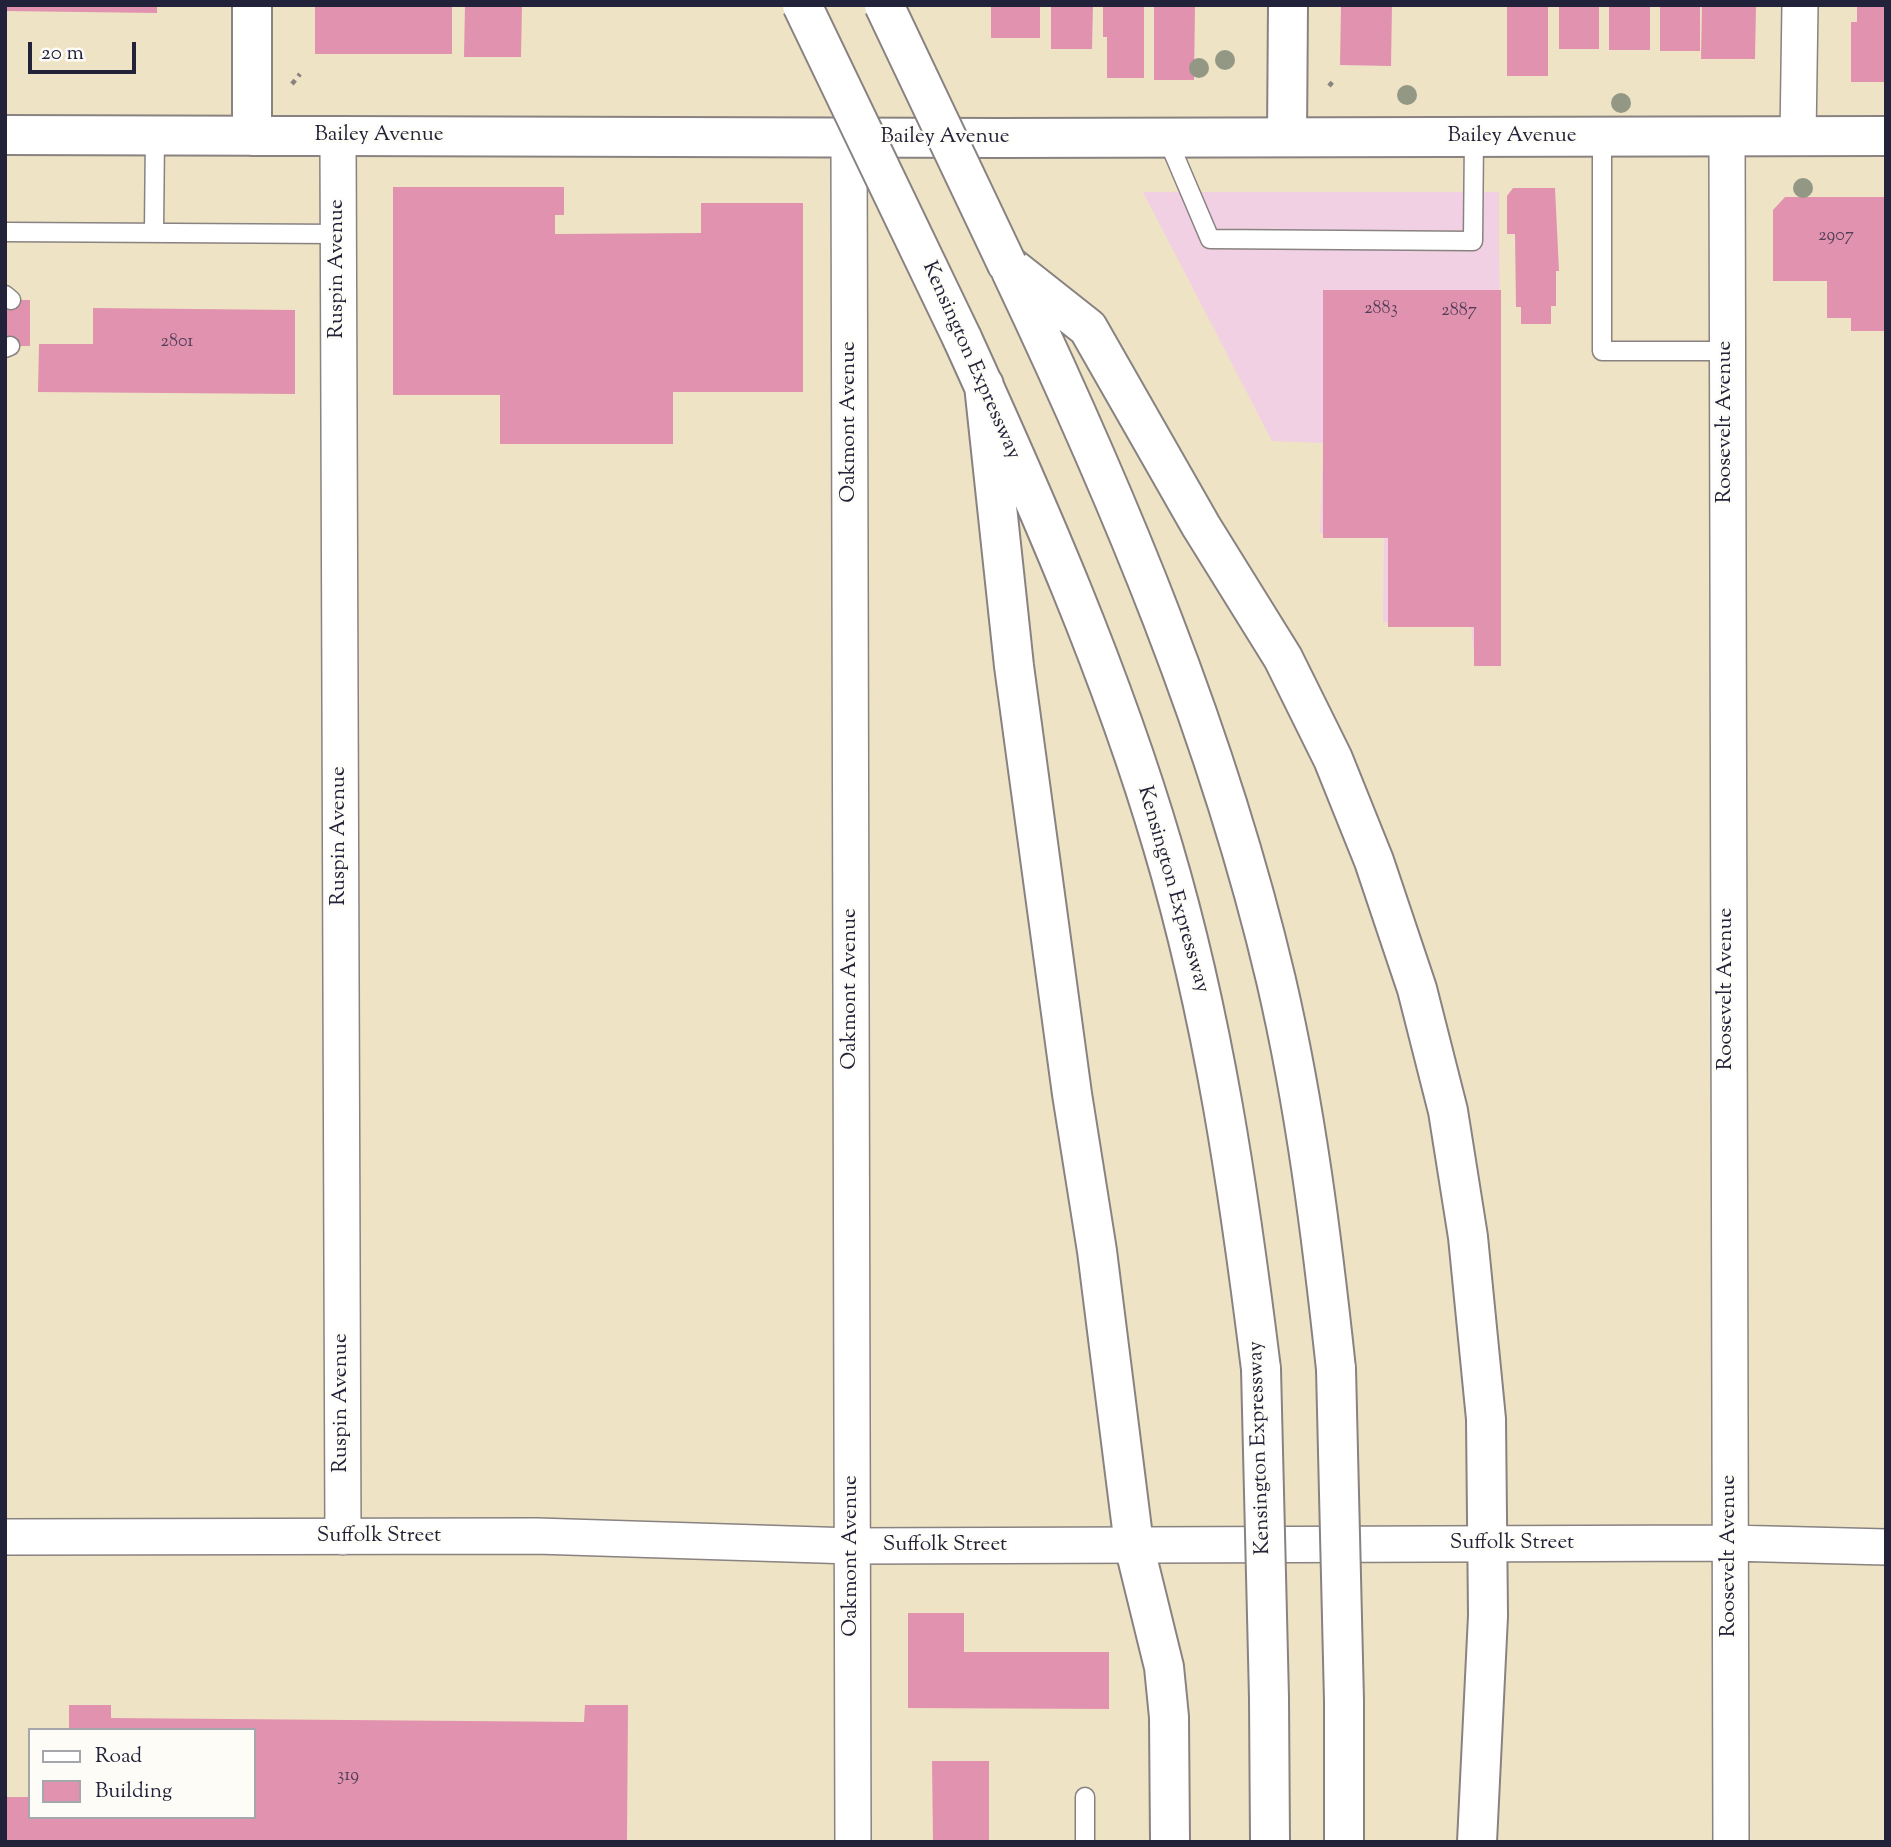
<!DOCTYPE html>
<style>
body{margin:0}
#map{position:relative;width:1891px;height:1847px;overflow:hidden;background:#efe3c5;font-family:"Sorts Mill Goudy",serif}
canvas{display:block}
.frame{position:absolute;inset:0;border:7px solid #22223b;pointer-events:none}
.legend{position:absolute;left:28px;top:1728px;width:228px;height:91px;box-sizing:border-box;background:#fdfcf7;border:2px solid #a5a5ac;margin:0;padding:9px 12px;list-style:none;font-size:21px;color:#22223b}
.legend li{display:flex;align-items:center;gap:14px;height:35px}
.legend b{width:35px;border:2px solid #a5a5ac}
.scale{position:absolute;left:28px;top:42px;width:108px;height:32px;box-sizing:border-box;border:4px solid #22223b;border-top:0;padding-left:9px;font-size:21px;line-height:24px;white-space:nowrap;color:#22223b;-webkit-text-stroke:5px #fdfcf7;paint-order:stroke}
</style>
<div id="map">
<canvas width="1891" height="1847"></canvas>
<div class="frame"></div>
<ul class="legend">
<li><b style="height:9px;background:#fff"></b>Road</li>
<li><b style="height:19px;background:#e192af"></b>Building</li>
</ul>
<div class="scale">20 m</div>
</div>
<script>
const context = document.querySelector('canvas').getContext('2d');
context.lineJoin = 'round';
function paint(path, color) { context.fillStyle = color; context.fill(path, 'evenodd'); }
function trace(path, color, width, dash) { context.strokeStyle = color; context.lineWidth = width; context.lineCap = dash ? 'butt' : 'round'; context.setLineDash(dash || []); context.stroke(path); }
function drawText(font, color, halo, rows, align = 'center') {
  context.font = font + ' "Sorts Mill Goudy",serif'; context.lineWidth = 5; context.setLineDash([]); context.textBaseline = 'middle'; context.strokeStyle = halo; context.fillStyle = color; for (const [text, x, y, turn = 0] of rows) {
    context.save(); context.translate(x, y); context.rotate((+turn || 0) * Math.PI / 180); context.textAlign = isNaN(turn) ? turn : align; if (halo) context.strokeText(text, 0, 0); context.fillText(text, 0, 0); context.restore();
  }
}
const built = new Path2D(`
 M 1143,192 L 1499,192 L 1501,662 L 1475,663 L 1471,625 L 1383,622 L 1384,535 L 1320,533 L 1323,443 L 1272,441 Z`);
const building = new Path2D(`
 M 5,5 L 157,5 L 157,13 L 5,11 Z
 M 315,5 L 452,5 L 452,54 L 315,54 Z
 M 465,5 L 522,5 L 521,57 L 464,57 Z
 M 991,5 L 1040,5 L 1040,38 L 991,38 Z
 M 1051,5 L 1093,5 L 1092,49 L 1051,49 Z
 M 1103,5 L 1144,5 L 1144,78 L 1107,78 L 1107,37 L 1103,37 Z
 M 1154,5 L 1195,5 L 1194,80 L 1154,80 Z
 M 1341,5 L 1392,5 L 1391,66 L 1340,65 Z
 M 1507,5 L 1548,5 L 1548,76 L 1507,76 Z
 M 1559,5 L 1599,5 L 1599,49 L 1559,49 Z
 M 1609,5 L 1650,5 L 1650,50 L 1609,50 Z
 M 1660,5 L 1700,5 L 1700,51 L 1660,51 Z
 M 1702,5 L 1756,5 L 1755,59 L 1701,59 Z
 M 1857,5 L 1886,5 L 1886,82 L 1851,82 L 1851,22 L 1857,22 Z
 M 393,187 L 564,187 L 564,215 L 555,215 L 555,234 L 701,233 L 701,203 L 803,203 L 803,392 L 673,392 L 673,444 L 500,444 L 500,395 L 393,395 Z
 M 1513,188 L 1555,188 L 1559,271 L 1556,271 L 1556,306 L 1551,306 L 1551,324 L 1521,324 L 1521,307 L 1516,307 L 1515,234 L 1507,234 L 1507,196 Z
 M 1785,197 L 1886,197 L 1886,331 L 1851,331 L 1851,318 L 1827,318 L 1827,281 L 1773,281 L 1773,210 Z
 M 1323,290 L 1501,290 L 1501,666 L 1474,666 L 1474,627 L 1388,627 L 1388,538 L 1323,538 Z
 M 5,300 L 30,300 L 30,346 L 5,346 Z
 M 93,308 L 295,310 L 295,394 L 38,392 L 39,344 L 93,344 Z
 M 908,1613 L 964,1613 L 964,1652 L 1109,1652 L 1109,1709 L 908,1708 Z
 M 69,1705 L 111,1705 L 111,1718 L 584,1722 L 585,1705 L 628,1705 L 627,1842 L 5,1842 L 5,1797 L 30,1797 L 30,1817 L 254,1817 L 254,1730 L 69,1730 Z
 M 932,1761 L 989,1761 L 989,1842 L 933,1842 Z`);
const path = new Path2D(`
 M 292,84 L 300,74
 M 1329,86 L 1335,79`);
const service = new Path2D(`
 M 1602,137 L 1602,351 L 1726,351
 M 1167,138 L 1210,239 L 1473,241 L 1474,137
 M 154,231 L 155,135
 M 5,232 L 338,234
 M 5,295 L 11,300
 M 5,348 L 10,346
 M 1085,1797 L 1085,1842`);
const minor = new Path2D(`
 M 338,136 L 343,1537
 M 1727,136 L 1731,1842
 M 1798,136 L 1800,5
 M 849,137 L 853,1842
 M 5,1537 L 537,1536 L 852,1546 L 1729,1543 L 1886,1547`);
const primary = new Path2D(`
 M 5,135 L 1000,138 L 1886,136
 M 252,136 L 252,5
 M 1287,137 L 1288,5`);
const motorway = new Path2D(`
 M 1007,264 L 1088,328 L 1201,526 L 1283,658 L 1333,759 L 1374,861 L 1417,989 L 1448,1111 L 1468,1237 L 1486,1419 L 1488,1616 L 1477,1842
 M 1011,271 C 1119,499 1218,734 1276,980 C 1306,1109 1322,1239 1336,1369
 M 962,338 C 1037,503 1112,673 1163,847 C 1214,1019 1239,1192 1261,1369
 M 984,385 L 1014,666 L 1072,1094 L 1097,1251 L 1134,1545 L 1164,1667 L 1169,1717 L 1170,1842
 M 1269,1698 L 1270,1842
 M 1344,1701 L 1344,1842`);
const motorwayBridge = new Path2D(`
 M 802,5 L 962,338
 M 884,5 L 1007,264
 M 1261,1369 L 1269,1698
 M 1336,1369 L 1344,1701`);
const trees = [
 [1225,60],
 [1199,68],
 [1407,95],
 [1621,103],
 [1803,188]
];
const numberNames = [
 ["2907",1836,237],
 ["2883",1381,310],
 ["2887",1459,312],
 ["2801",177,343],
 ["319",348,1777]
];
const streetNames = [
 ["Bailey Avenue",379,136],
 ["Bailey Avenue",1512,137],
 ["Bailey Avenue",945,138],
 ["Ruspin Avenue",338,269,-90],
 ["Kensington Expressway",970,361,66],
 ["Oakmont Avenue",850,422,-90],
 ["Roosevelt Avenue",1726,422,-90],
 ["Ruspin Avenue",340,836,-90],
 ["Kensington Expressway",1172,890,74],
 ["Oakmont Avenue",851,989,-90],
 ["Roosevelt Avenue",1727,989,-90],
 ["Ruspin Avenue",342,1403,-90],
 ["Kensington Expressway",1261,1448,-92],
 ["Suffolk Street",379,1537],
 ["Suffolk Street",1512,1544],
 ["Suffolk Street",945,1546],
 ["Oakmont Avenue",852,1556,-90],
 ["Roosevelt Avenue",1730,1556,-90]
];
paint(built, '#f1d0e3');
paint(building, '#e192af');
trace(service, '#888280', 21);
trace(minor, '#888280', 38);
trace(primary, '#888280', 42);
trace(motorway, '#888280', 42);
trace(path, '#888280', 4.5, [5, 5]);
trace(service, '#fff', 18);
trace(minor, '#fff', 35);
trace(primary, '#fff', 38);
trace(motorway, '#fff', 38);
trace(motorwayBridge, '#888280', 42, []);
trace(motorwayBridge, '#fff', 38);
context.fillStyle = '#939885';
for (const [x, y] of trees) { context.beginPath(); context.arc(x, y, 10, 0, 2 * Math.PI); context.fill(); }
drawText('18px', '#523e58', null, numberNames);
drawText('21px', '#22223b', '#fdfcf7', streetNames);
</script>
